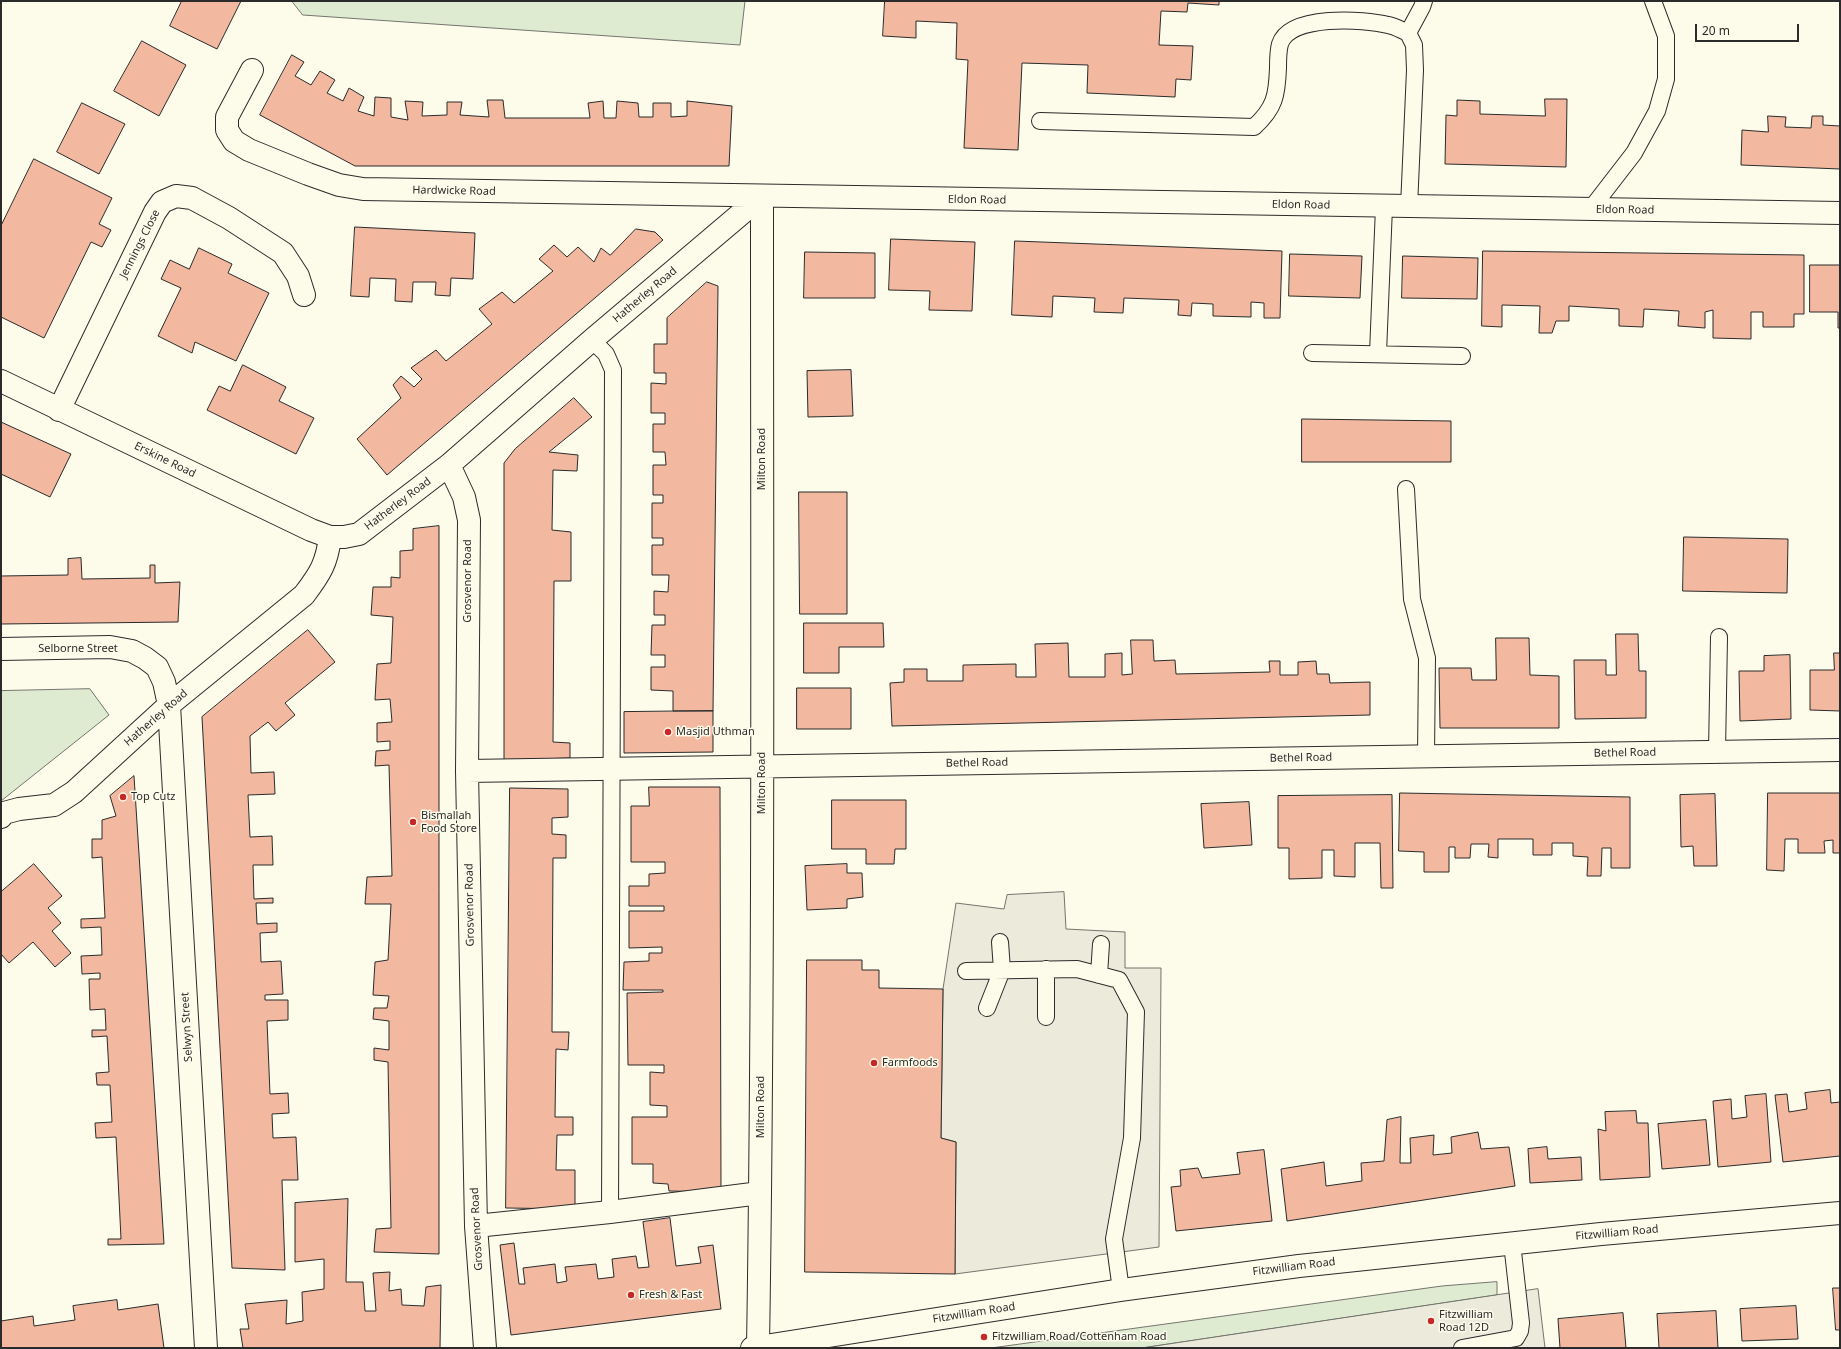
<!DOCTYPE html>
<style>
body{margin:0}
#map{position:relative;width:1841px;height:1349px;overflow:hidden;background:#fdfbea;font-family:"Noto Sans",sans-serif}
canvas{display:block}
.frame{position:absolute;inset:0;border:2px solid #2b2b2b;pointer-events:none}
.scale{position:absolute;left:1695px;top:24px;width:104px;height:18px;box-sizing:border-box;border:2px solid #2b2b2b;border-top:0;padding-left:5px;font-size:12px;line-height:14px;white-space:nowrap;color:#2b2b2b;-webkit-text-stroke:3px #fdfbea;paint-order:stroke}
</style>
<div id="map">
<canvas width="1841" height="1349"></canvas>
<div class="frame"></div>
<div class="scale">20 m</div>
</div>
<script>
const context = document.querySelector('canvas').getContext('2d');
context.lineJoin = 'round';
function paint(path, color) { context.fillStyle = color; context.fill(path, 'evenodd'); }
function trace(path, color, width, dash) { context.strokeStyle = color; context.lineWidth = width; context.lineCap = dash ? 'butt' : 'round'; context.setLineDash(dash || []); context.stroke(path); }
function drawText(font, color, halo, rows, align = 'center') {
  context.font = font + ' "Noto Sans",sans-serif'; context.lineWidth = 3; context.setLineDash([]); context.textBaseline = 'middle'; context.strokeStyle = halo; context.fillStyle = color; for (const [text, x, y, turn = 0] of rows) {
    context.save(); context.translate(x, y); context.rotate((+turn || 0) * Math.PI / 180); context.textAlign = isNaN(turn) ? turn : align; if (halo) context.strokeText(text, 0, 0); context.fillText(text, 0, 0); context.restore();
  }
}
const green = new Path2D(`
 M 292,1 L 745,1 L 740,45 L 303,15 Z
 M 90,689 L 109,715 L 1,801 L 1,691 Z
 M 1497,1282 L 1497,1295 L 1142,1348 L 991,1348 L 1442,1286 Z`);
const parking = new Path2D(`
 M 1064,892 L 1066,929 L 1125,932 L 1125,968 L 1161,968 L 1159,1247 L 955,1274 L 956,1142 L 941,1138 L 943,989 L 956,903 L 1004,909 L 1007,895 Z
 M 1538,1289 L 1545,1348 L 1142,1348 Z`);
const building = new Path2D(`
 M 182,1 L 241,1 L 217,49 L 170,26 Z
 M 885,1 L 1219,1 L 1219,5 L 1188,3 L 1187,12 L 1161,11 L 1159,45 L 1193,46 L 1191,80 L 1176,79 L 1175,97 L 1087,93 L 1088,65 L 1022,63 L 1018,150 L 964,148 L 968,60 L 956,59 L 957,23 L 916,21 L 916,38 L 883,36 Z
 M 142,41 L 186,65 L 159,116 L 114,91 Z
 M 292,55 L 304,62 L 295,76 L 311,85 L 320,71 L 335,80 L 327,93 L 343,101 L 349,88 L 364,97 L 358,111 L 374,116 L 375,97 L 391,98 L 391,117 L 408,120 L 405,101 L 423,102 L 422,116 L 447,115 L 447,102 L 462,102 L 460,115 L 489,117 L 487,100 L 503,100 L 505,118 L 590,118 L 588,103 L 603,101 L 604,118 L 616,118 L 617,101 L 638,103 L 639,117 L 653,117 L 653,103 L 671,103 L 671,117 L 687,116 L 687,101 L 732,106 L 729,166 L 355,166 L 260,115 Z
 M 1545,99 L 1567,99 L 1566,167 L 1445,164 L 1446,115 L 1457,116 L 1457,100 L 1480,101 L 1480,114 L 1545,116 Z
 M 82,103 L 125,124 L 99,174 L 57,152 Z
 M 1768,116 L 1786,117 L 1785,127 L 1811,128 L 1812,116 L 1823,116 L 1823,125 L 1840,126 L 1840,169 L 1741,165 L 1742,130 L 1768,132 Z
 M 34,159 L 112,198 L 99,224 L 111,230 L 102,247 L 91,242 L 44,338 L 1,317 L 1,226 Z
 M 355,227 L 475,233 L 473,279 L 451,278 L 450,296 L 435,295 L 436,282 L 413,282 L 412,302 L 395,301 L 396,279 L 370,278 L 369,297 L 351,296 Z
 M 636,229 L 655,232 L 663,240 L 387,475 L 357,439 L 401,398 L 393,385 L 401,376 L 414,387 L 422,379 L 411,368 L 436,350 L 446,361 L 492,324 L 479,309 L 502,292 L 514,303 L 553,271 L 539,259 L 554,245 L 567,257 L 578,247 L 594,262 L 601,248 L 610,255 Z
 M 891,239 L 975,242 L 972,311 L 929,310 L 930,291 L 889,290 Z
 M 1015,241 L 1282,251 L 1280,318 L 1264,318 L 1264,303 L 1251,302 L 1251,317 L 1213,316 L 1213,304 L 1192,303 L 1191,316 L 1178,315 L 1179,300 L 1124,298 L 1123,313 L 1094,312 L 1095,298 L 1053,296 L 1052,317 L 1012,315 Z
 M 199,248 L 232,264 L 228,273 L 269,293 L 236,361 L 195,342 L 192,353 L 158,336 L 181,288 L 161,279 L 170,260 L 189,269 Z
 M 1483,251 L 1804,255 L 1804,314 L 1794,314 L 1794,327 L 1763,327 L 1763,312 L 1751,312 L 1751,339 L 1713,338 L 1713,310 L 1705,312 L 1705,328 L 1678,326 L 1679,311 L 1644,309 L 1643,327 L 1619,326 L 1619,309 L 1569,306 L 1569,321 L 1556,321 L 1552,333 L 1539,333 L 1540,306 L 1502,305 L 1502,327 L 1482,326 Z
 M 805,252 L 875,253 L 875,298 L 804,298 Z
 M 1290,254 L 1362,256 L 1360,298 L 1289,296 Z
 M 1403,256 L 1478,258 L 1477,299 L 1402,298 Z
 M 1810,265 L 1840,265 L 1840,328 L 1838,328 L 1838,312 L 1810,312 Z
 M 707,282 L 718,286 L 713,711 L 673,711 L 673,691 L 651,690 L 651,667 L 665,667 L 665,655 L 651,655 L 652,625 L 665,625 L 665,615 L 654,615 L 654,591 L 668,592 L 669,575 L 652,575 L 652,545 L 663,545 L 663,538 L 652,538 L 652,503 L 663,503 L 663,495 L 653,495 L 653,465 L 666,465 L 665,452 L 653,452 L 653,424 L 665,424 L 665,413 L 651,413 L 651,383 L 666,384 L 666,373 L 654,373 L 654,344 L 667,344 L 667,318 Z
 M 243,365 L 286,387 L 279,401 L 314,418 L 296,454 L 207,410 L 219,386 L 230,391 Z
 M 851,370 L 853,416 L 808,417 L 807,371 Z
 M 574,398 L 592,417 L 549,452 L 578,455 L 577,471 L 553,470 L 552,530 L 571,532 L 571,581 L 554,581 L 553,742 L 570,743 L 570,758 L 504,760 L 504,463 L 515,449 Z
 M 1302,419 L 1451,421 L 1451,462 L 1302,462 Z
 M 1,422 L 71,454 L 50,497 L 1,474 Z
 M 799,492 L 847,492 L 847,614 L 800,614 Z
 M 439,526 L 439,1254 L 374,1252 L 376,1229 L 391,1228 L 388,1062 L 374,1060 L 374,1048 L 389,1050 L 389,1021 L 373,1019 L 374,1008 L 387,1008 L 389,996 L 373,995 L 375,962 L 388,960 L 391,904 L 365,904 L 367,877 L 392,876 L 389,765 L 375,766 L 376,751 L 390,750 L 390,741 L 377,742 L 377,723 L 392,722 L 390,699 L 375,700 L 377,664 L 391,663 L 393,617 L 371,615 L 373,587 L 391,587 L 391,577 L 400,578 L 400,551 L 413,550 L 413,529 Z
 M 1684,537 L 1788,539 L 1787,593 L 1683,591 Z
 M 81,558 L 82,579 L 150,578 L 150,565 L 155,565 L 155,583 L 180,582 L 178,622 L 1,624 L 1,576 L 68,575 L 68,559 Z
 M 804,623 L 883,623 L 884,647 L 839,647 L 839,673 L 804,673 Z
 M 308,630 L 335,662 L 285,703 L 295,715 L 276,731 L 268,722 L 250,736 L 251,773 L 274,772 L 275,794 L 248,795 L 250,837 L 272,836 L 273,865 L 253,865 L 254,899 L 273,898 L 273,903 L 256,903 L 257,924 L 277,923 L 277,932 L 260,933 L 261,962 L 281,961 L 283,994 L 265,995 L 265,1000 L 288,1000 L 288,1020 L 267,1021 L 270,1094 L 288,1093 L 289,1113 L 272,1114 L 273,1138 L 296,1137 L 298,1180 L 282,1180 L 285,1270 L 232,1268 L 202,717 Z
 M 1616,634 L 1638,634 L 1639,671 L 1646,671 L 1646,718 L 1575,719 L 1574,660 L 1606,660 L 1606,675 L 1616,675 Z
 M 1496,638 L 1529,638 L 1530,675 L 1559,676 L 1559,728 L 1440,728 L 1439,668 L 1471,668 L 1472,680 L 1496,680 Z
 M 1131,640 L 1153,640 L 1154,661 L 1175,660 L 1176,674 L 1270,672 L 1269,661 L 1280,661 L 1280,675 L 1298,675 L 1298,662 L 1316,661 L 1317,674 L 1329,674 L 1330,683 L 1370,682 L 1370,715 L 892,726 L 890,683 L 904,682 L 904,669 L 927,669 L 927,681 L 963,681 L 963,665 L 1016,664 L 1016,677 L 1036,677 L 1035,644 L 1068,643 L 1069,677 L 1105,677 L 1105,654 L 1122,653 L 1122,675 L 1132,674 Z
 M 1834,653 L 1840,653 L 1840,711 L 1810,710 L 1810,670 L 1834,670 Z
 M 1790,655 L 1791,719 L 1740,721 L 1739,671 L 1764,671 L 1764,656 Z
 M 797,688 L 851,688 L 851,729 L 797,729 Z
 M 713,711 L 713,752 L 624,753 L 624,712 Z
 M 134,776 L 164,1244 L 108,1245 L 108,1239 L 121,1239 L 116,1137 L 96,1138 L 95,1123 L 112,1122 L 110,1085 L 97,1085 L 96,1073 L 109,1072 L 107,1036 L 92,1037 L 92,1030 L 106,1030 L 105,1009 L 90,1010 L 89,979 L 100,979 L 100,973 L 82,974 L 81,956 L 102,955 L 101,927 L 81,928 L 81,919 L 105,918 L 102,857 L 92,858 L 92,839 L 102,839 L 102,820 L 116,816 L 110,796 Z
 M 649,787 L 720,787 L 721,1192 L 669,1191 L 668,1184 L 653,1183 L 653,1164 L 632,1164 L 632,1117 L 667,1117 L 667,1106 L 650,1105 L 650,1072 L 664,1073 L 664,1065 L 628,1065 L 627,993 L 663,992 L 663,990 L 623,990 L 624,962 L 649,961 L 649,953 L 662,953 L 662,947 L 629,948 L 629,911 L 664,911 L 664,906 L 629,906 L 629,886 L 649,886 L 649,874 L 665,873 L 665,862 L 631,862 L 631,806 L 649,806 Z
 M 510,788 L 568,789 L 568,817 L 552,818 L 552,834 L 566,835 L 566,858 L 553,858 L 552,1032 L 569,1032 L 568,1050 L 556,1049 L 555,1117 L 573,1117 L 573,1135 L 557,1135 L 556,1170 L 575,1170 L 575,1209 L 506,1208 Z
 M 1400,793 L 1630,797 L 1630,868 L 1611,868 L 1611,848 L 1602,848 L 1601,876 L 1587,876 L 1588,857 L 1573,856 L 1573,843 L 1552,843 L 1552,855 L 1533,855 L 1533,839 L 1498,839 L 1498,858 L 1488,857 L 1489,844 L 1471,844 L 1470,858 L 1455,858 L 1455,847 L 1449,847 L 1449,872 L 1424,872 L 1424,852 L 1399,851 Z
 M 1768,793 L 1840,793 L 1840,853 L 1833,853 L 1833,840 L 1824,841 L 1825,853 L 1798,853 L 1798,839 L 1785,839 L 1784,871 L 1767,870 Z
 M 1715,794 L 1717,866 L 1694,866 L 1693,846 L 1681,847 L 1680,795 Z
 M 1392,795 L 1393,888 L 1381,888 L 1380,843 L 1355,843 L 1355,877 L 1334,876 L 1334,850 L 1322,850 L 1322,878 L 1289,879 L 1289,848 L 1278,848 L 1278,796 Z
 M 832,800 L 906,800 L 906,849 L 895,849 L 894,864 L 866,864 L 866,849 L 832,849 Z
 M 1249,802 L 1252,845 L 1204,848 L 1201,804 Z
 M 34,864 L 62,896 L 48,908 L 61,923 L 52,931 L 71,953 L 55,967 L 33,942 L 9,963 L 1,954 L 1,892 Z
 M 847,864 L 847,873 L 862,873 L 863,897 L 847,899 L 847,908 L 807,910 L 805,866 Z
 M 807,960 L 862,960 L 862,970 L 879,970 L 879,988 L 943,989 L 941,1138 L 956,1142 L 955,1274 L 805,1272 Z
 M 1830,1090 L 1831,1103 L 1840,1102 L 1840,1156 L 1783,1162 L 1775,1095 L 1787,1094 L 1789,1112 L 1807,1109 L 1805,1093 Z
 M 1766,1094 L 1771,1162 L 1718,1167 L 1713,1101 L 1731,1099 L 1732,1119 L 1747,1117 L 1745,1096 Z
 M 1636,1111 L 1637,1123 L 1648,1123 L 1650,1177 L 1600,1180 L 1598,1129 L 1606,1131 L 1605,1112 Z
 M 1401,1117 L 1400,1163 L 1411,1163 L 1410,1138 L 1434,1135 L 1433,1155 L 1452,1153 L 1451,1137 L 1478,1132 L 1481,1149 L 1509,1147 L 1515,1186 L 1287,1221 L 1281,1169 L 1324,1162 L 1326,1186 L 1362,1181 L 1361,1163 L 1384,1161 L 1387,1120 Z
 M 1706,1120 L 1710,1165 L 1662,1169 L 1658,1124 Z
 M 1547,1147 L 1548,1159 L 1581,1157 L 1582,1180 L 1530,1183 L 1528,1149 Z
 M 1264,1150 L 1272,1221 L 1176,1231 L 1171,1187 L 1181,1186 L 1180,1170 L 1198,1168 L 1202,1178 L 1240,1174 L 1237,1153 Z
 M 348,1199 L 346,1282 L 363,1282 L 365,1311 L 376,1311 L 373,1273 L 390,1272 L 389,1291 L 401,1289 L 402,1305 L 424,1306 L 426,1287 L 441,1285 L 440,1348 L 243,1348 L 240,1329 L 249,1329 L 245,1304 L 287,1300 L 286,1324 L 303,1321 L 302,1292 L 324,1289 L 324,1259 L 295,1262 L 295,1203 Z
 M 670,1218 L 676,1266 L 701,1263 L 698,1247 L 713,1245 L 721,1309 L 511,1335 L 500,1245 L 514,1243 L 519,1284 L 525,1284 L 523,1268 L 555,1264 L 557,1283 L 567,1281 L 565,1267 L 596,1264 L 598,1279 L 614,1277 L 612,1259 L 636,1256 L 638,1268 L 649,1267 L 643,1222 Z
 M 1833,1288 L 1840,1288 L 1840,1330 L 1836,1330 Z
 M 117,1300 L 118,1310 L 158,1304 L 164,1348 L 1,1348 L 1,1321 L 33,1316 L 34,1326 L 75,1320 L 73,1306 Z
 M 1796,1306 L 1798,1339 L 1742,1341 L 1740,1309 Z
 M 1716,1311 L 1718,1348 L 1659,1348 L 1657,1314 Z
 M 1623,1313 L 1626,1348 L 1560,1348 L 1558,1319 Z`);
const lane = new Path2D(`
 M 1040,121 L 1254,127 C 1275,108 1277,95 1278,68 C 1278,60 1278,51 1280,44 C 1290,14 1364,19 1388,25 C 1395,26 1401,30 1408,33
 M 1409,207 L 1415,70 L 1414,45 L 1408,33 L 1422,7 L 1424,1
 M 1590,210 L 1634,153 L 1657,111 L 1666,79 L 1666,36 L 1653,1
 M 592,340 L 606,354 L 613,370 L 610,1212
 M 1312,353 L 1462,356
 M 1378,353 L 1384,207
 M 1406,489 L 1412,599 L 1427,658 L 1426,756
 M 1717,752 L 1719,637
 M 1046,969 L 1046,1017
 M 966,971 L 1077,969 L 1119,980 L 1136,1012 L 1132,1138 L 1114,1239 L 1121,1290
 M 1099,975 L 1101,944
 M 987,1008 L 1002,970 L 1000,942
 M 1462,1348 L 1516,1338 L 1520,1331 L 1521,1323 L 1512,1243`);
const street = new Path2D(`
 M 252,70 L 227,117 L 227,130 L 234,141 L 249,150 L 308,174 L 339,185 L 363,189 L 1840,213
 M 1,381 L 311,530 L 330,537
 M 59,410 L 155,212 L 162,202 L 176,196 L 192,198 L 229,218 L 283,253 L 298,276 L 304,295
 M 449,465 L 464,497 L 469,520 L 467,771 L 476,1226 L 485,1348
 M 1,649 L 110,647 L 132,651 L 145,658 L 157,667 L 164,682 L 169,705 L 206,1348
 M 467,771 L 1840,750
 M 1,817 L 4,813 L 19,809 L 54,805 L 74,792 L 169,705 L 304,595 C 320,574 327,563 330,537 L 344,537 L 359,534 L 449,465 L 592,340 L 762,196
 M 476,1226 L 610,1212 L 760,1193
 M 758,1348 C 764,964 762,580 762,196`);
const primary = new Path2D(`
 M 752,1348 L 1121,1290 L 1299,1266 L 1601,1234 L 1840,1213`);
const markers = [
 [668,732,4,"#c62828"],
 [123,797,4,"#c62828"],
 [413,822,4,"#c62828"],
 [874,1063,4,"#c62828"],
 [631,1295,4,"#c62828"],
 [1431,1321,4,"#c62828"],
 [984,1337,4,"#c62828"]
];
const streetNames = [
 ["Hardwicke Road",454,191,1],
 ["Eldon Road",977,200,1],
 ["Eldon Road",1301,205,1],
 ["Eldon Road",1625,210,1],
 ["Jennings Close",140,244,-63],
 ["Hatherley Road",645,295,-40],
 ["Milton Road",762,459,-90],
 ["Erskine Road",165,460,26],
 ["Hatherley Road",398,504,-37],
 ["Grosvenor Road",468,581,-90],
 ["Selborne Street",78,649],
 ["Hatherley Road",156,718,-41],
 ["Bethel Road",1625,753,-1],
 ["Bethel Road",1301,758,-1],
 ["Bethel Road",977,763,-1],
 ["Milton Road",762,783,-90],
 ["Grosvenor Road",470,905,-91],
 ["Selwyn Street",187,1027,-93],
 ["Milton Road",761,1107,-90],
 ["Grosvenor Road",477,1229,-93],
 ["Fitzwilliam Road",1617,1233,-5],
 ["Fitzwilliam Road",1294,1267,-7],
 ["Fitzwilliam Road",974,1313,-9]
];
const poiNames = [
 ["Masjid Uthman",676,732],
 ["Top Cutz",131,797],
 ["Bismallah",421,816],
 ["Food Store",421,829],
 ["Farmfoods",882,1063],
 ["Fresh & Fast",639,1295],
 ["Fitzwilliam",1439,1315],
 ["Road 12D",1439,1328],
 ["Fitzwilliam Road/Cottenham Road",992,1337]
];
paint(green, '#deebd1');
trace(green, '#74746e', 1);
paint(parking, '#eceadb');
trace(parking, '#74746e', 1);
paint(building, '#f2b8a0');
trace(building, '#2b2b2b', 1);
trace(lane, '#2b2b2b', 18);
trace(street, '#2b2b2b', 24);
trace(primary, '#2b2b2b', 24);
trace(lane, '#fdfbea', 16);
trace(street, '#fdfbea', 22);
trace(primary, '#fdfbea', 22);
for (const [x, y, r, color] of markers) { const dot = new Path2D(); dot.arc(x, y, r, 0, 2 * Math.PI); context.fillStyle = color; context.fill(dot); trace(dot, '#fdfbea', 1.5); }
drawText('11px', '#2b2b2b', '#fdfbea', streetNames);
drawText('11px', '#2b2b2b', '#fdfbea', poiNames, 'left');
</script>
